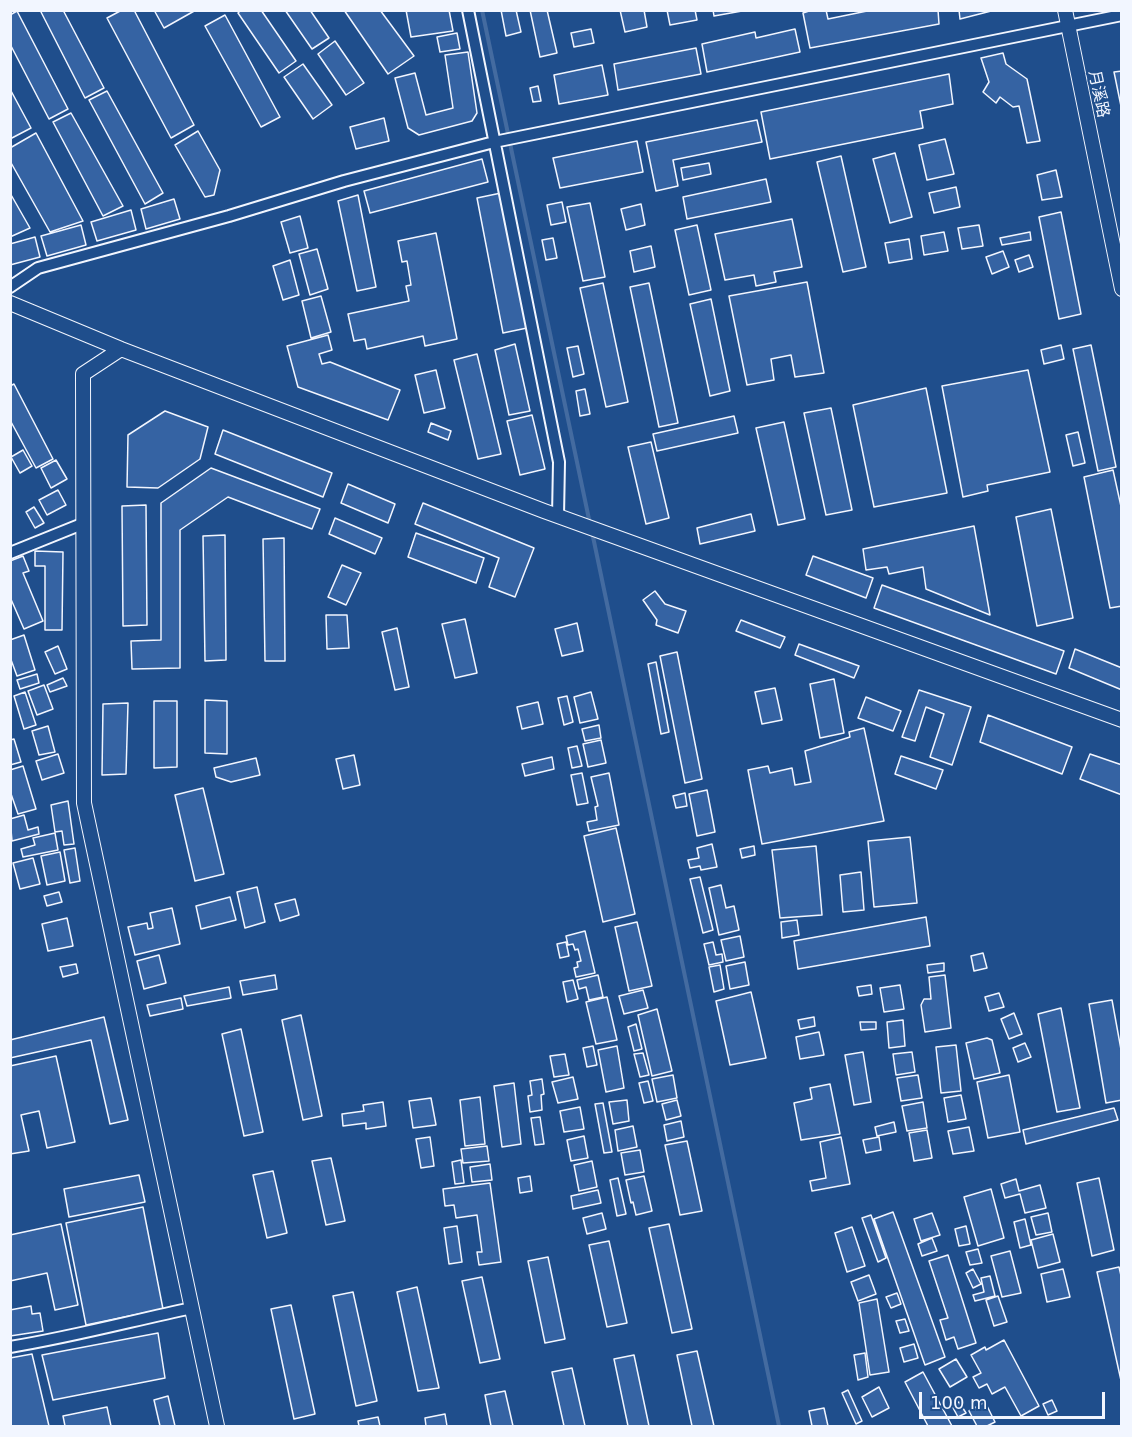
<!DOCTYPE html>
<meta charset="utf-8">
<style>
body{margin:0}
#map{position:relative;width:1132px;height:1437px;overflow:hidden;background:#1f4e8c;font-family:"DejaVu Sans",sans-serif}
canvas{display:block}
.frame{position:absolute;inset:0;border:12px solid #f2f6ff;pointer-events:none}
.scale{position:absolute;left:919px;top:1392px;width:186px;height:27px;box-sizing:border-box;border:3px solid #f2f6ff;border-top:0;padding-left:8px;font-size:18px;line-height:21px;white-space:nowrap;color:#f2f6ff;-webkit-text-stroke:4px #1f4e8c;paint-order:stroke}
</style>
<div id="map">
<canvas width="1132" height="1437"></canvas>
<div class="frame"></div>
<div class="scale">100 m</div>
</div>
<script>
const context = document.querySelector('canvas').getContext('2d');
context.lineJoin = 'round';
function trace(path, color, width, dash) { context.strokeStyle = color; context.lineWidth = width; context.lineCap = dash ? 'butt' : 'round'; context.setLineDash(dash || []); context.stroke(path); }
function paint(path, color) { context.fillStyle = color; context.fill(path, 'evenodd'); }
function drawText(font, color, halo, rows, align = 'center') {
  context.font = font + ' "DejaVu Sans","Noto Sans SC",sans-serif'; context.lineWidth = 4.5; context.setLineDash([]); context.textBaseline = 'middle'; context.strokeStyle = halo; context.fillStyle = color; for (const [text, x, y, turn = 0] of rows) {
    context.save(); context.translate(x, y); context.rotate((+turn || 0) * Math.PI / 180); context.textAlign = isNaN(turn) ? turn : align; if (halo) context.strokeText(text, 0, 0); context.fillText(text, 0, 0); context.restore();
  }
}
const stream = new Path2D(`
 M 482,10 L 590,524
 M 592,532 L 779,1426`);
const building = new Path2D(`
 M 43,10 L 63,10 L 104,88 L 85,98 L 41,12 Z
 M 122,10 L 134,10 L 194,125 L 171,138 L 107,18 Z
 M 154,10 L 196,10 L 164,28 Z
 M 241,10 L 261,10 L 296,61 L 279,73 L 238,13 Z
 M 285,10 L 310,10 L 329,38 L 312,49 Z
 M 344,10 L 380,10 L 414,56 L 388,74 Z
 M 406,10 L 449,10 L 453,31 L 411,37 Z
 M 501,10 L 516,10 L 521,32 L 506,36 Z
 M 530,10 L 547,10 L 557,53 L 540,57 Z
 M 620,10 L 644,10 L 647,27 L 625,32 Z
 M 667,10 L 695,10 L 697,20 L 670,25 Z
 M 713,10 L 742,10 L 742,11 L 714,16 Z
 M 812,10 L 826,10 L 828,19 L 872,10 L 938,10 L 939,24 L 810,48 L 803,13 Z
 M 959,10 L 995,10 L 960,19 Z
 M 17,11 L 68,109 L 49,119 L 10,44 L 10,15 Z
 M 225,15 L 280,117 L 261,127 L 205,26 Z
 M 591,29 L 594,43 L 574,47 L 571,33 Z
 M 795,29 L 800,52 L 707,72 L 702,44 L 755,32 L 756,38 Z
 M 457,33 L 460,49 L 440,52 L 437,37 Z
 M 335,41 L 364,83 L 346,95 L 318,54 Z
 M 696,48 L 701,74 L 618,90 L 614,64 Z
 M 468,52 L 477,113 L 472,121 L 419,135 L 408,128 L 395,78 L 415,73 L 426,115 L 453,108 L 445,55 Z
 M 1003,53 L 1006,64 L 1027,79 L 1040,141 L 1027,143 L 1019,106 L 1013,107 L 1000,97 L 996,103 L 983,92 L 989,82 L 981,58 Z
 M 303,64 L 332,105 L 313,119 L 284,77 Z
 M 602,65 L 608,95 L 559,104 L 554,75 Z
 M 1122,71 L 1122,111 L 1114,72 Z
 M 949,74 L 953,104 L 920,111 L 923,128 L 770,159 L 761,112 Z
 M 538,86 L 541,101 L 533,102 L 530,88 Z
 M 10,89 L 31,128 L 10,139 Z
 M 107,91 L 163,193 L 145,204 L 89,100 Z
 M 71,113 L 123,206 L 103,216 L 53,122 Z
 M 384,118 L 389,141 L 356,149 L 350,127 Z
 M 757,120 L 762,142 L 673,160 L 678,186 L 656,191 L 646,142 Z
 M 198,131 L 220,170 L 214,195 L 205,197 L 175,145 Z
 M 36,133 L 83,221 L 50,232 L 10,161 L 10,148 Z
 M 945,139 L 954,174 L 927,180 L 919,145 Z
 M 637,141 L 643,172 L 560,188 L 553,158 Z
 M 895,153 L 912,217 L 890,223 L 873,159 Z
 M 841,156 L 866,267 L 843,272 L 817,162 Z
 M 482,159 L 488,182 L 370,213 L 364,191 Z
 M 709,163 L 711,174 L 683,180 L 681,168 Z
 M 1056,170 L 1062,197 L 1042,200 L 1037,175 Z
 M 766,179 L 771,202 L 687,219 L 683,197 Z
 M 956,187 L 960,207 L 934,213 L 929,193 Z
 M 10,193 L 30,228 L 10,237 Z
 M 501,193 L 527,328 L 503,333 L 477,198 Z
 M 358,195 L 376,287 L 357,291 L 338,201 Z
 M 174,199 L 180,219 L 146,229 L 141,209 Z
 M 562,202 L 566,222 L 551,225 L 547,205 Z
 M 590,203 L 605,277 L 583,281 L 567,207 Z
 M 641,204 L 645,225 L 626,230 L 621,209 Z
 M 131,210 L 136,230 L 97,241 L 91,222 Z
 M 1061,212 L 1081,314 L 1059,319 L 1039,217 Z
 M 300,216 L 308,248 L 290,253 L 281,222 Z
 M 792,219 L 802,267 L 774,272 L 776,282 L 756,286 L 754,275 L 725,280 L 715,234 Z
 M 81,225 L 86,245 L 47,256 L 41,236 Z
 M 697,225 L 711,290 L 689,295 L 675,230 Z
 M 979,225 L 983,246 L 962,249 L 958,228 Z
 M 944,232 L 948,251 L 924,255 L 921,236 Z
 M 1030,232 L 1031,240 L 1002,245 L 1000,238 Z
 M 436,233 L 457,339 L 425,346 L 423,336 L 367,349 L 365,339 L 354,341 L 348,314 L 409,301 L 406,286 L 411,285 L 407,261 L 402,262 L 398,241 Z
 M 35,237 L 40,257 L 10,265 L 10,244 Z
 M 553,238 L 557,258 L 546,260 L 542,240 Z
 M 909,239 L 912,259 L 889,263 L 885,243 Z
 M 651,246 L 655,267 L 634,272 L 630,251 Z
 M 317,249 L 328,289 L 310,295 L 299,254 Z
 M 1003,251 L 1009,267 L 992,274 L 986,257 Z
 M 1029,255 L 1033,267 L 1019,272 L 1015,260 Z
 M 290,260 L 299,295 L 283,300 L 273,266 Z
 M 807,282 L 824,373 L 795,377 L 791,355 L 771,359 L 774,380 L 747,385 L 729,296 Z
 M 603,283 L 628,402 L 606,407 L 580,288 Z
 M 649,283 L 678,423 L 659,427 L 630,287 Z
 M 321,296 L 331,332 L 311,338 L 302,301 Z
 M 711,299 L 730,391 L 710,396 L 690,304 Z
 M 328,335 L 332,350 L 319,354 L 322,364 L 330,362 L 400,390 L 388,420 L 298,387 L 287,346 Z
 M 515,344 L 530,411 L 509,415 L 495,350 Z
 M 1061,345 L 1064,359 L 1044,364 L 1041,350 Z
 M 1091,345 L 1116,467 L 1098,471 L 1073,349 Z
 M 578,346 L 584,374 L 573,377 L 567,348 Z
 M 477,354 L 501,454 L 478,459 L 454,360 Z
 M 436,370 L 445,408 L 424,413 L 415,375 Z
 M 1028,370 L 1050,472 L 987,485 L 988,491 L 963,497 L 942,386 Z
 M 14,384 L 53,459 L 36,468 L 10,420 L 10,386 Z
 M 926,388 L 947,493 L 874,507 L 853,405 Z
 M 585,389 L 590,414 L 580,416 L 576,391 Z
 M 831,408 L 852,510 L 826,515 L 804,413 Z
 M 165,411 L 208,427 L 200,459 L 158,488 L 127,487 L 128,435 Z
 M 532,415 L 545,469 L 520,475 L 507,421 Z
 M 734,416 L 738,433 L 657,451 L 653,434 Z
 M 784,422 L 805,519 L 778,525 L 756,428 Z
 M 431,423 L 451,431 L 448,440 L 428,432 Z
 M 223,430 L 332,473 L 323,497 L 215,454 Z
 M 1078,432 L 1085,463 L 1073,466 L 1066,435 Z
 M 651,442 L 669,518 L 646,524 L 628,447 Z
 M 23,450 L 32,466 L 20,473 L 11,457 Z
 M 56,460 L 67,479 L 51,488 L 41,468 Z
 M 211,468 L 320,509 L 312,529 L 228,497 L 180,530 L 180,668 L 132,669 L 131,641 L 161,640 L 161,503 Z
 M 1113,470 L 1122,511 L 1122,606 L 1110,608 L 1084,477 Z
 M 348,484 L 395,504 L 388,523 L 341,503 Z
 M 58,490 L 66,505 L 47,515 L 39,500 Z
 M 423,503 L 534,548 L 515,597 L 489,587 L 499,558 L 415,524 Z
 M 146,505 L 147,625 L 123,626 L 122,506 Z
 M 34,507 L 44,523 L 35,528 L 26,512 Z
 M 1051,509 L 1073,618 L 1037,626 L 1016,517 Z
 M 751,514 L 755,531 L 700,544 L 697,528 Z
 M 335,518 L 382,538 L 375,554 L 329,534 Z
 M 974,526 L 990,615 L 926,589 L 923,567 L 889,574 L 887,567 L 866,570 L 863,549 Z
 M 416,533 L 484,558 L 476,583 L 408,557 Z
 M 225,535 L 226,660 L 205,661 L 203,536 Z
 M 284,538 L 285,661 L 265,661 L 263,539 Z
 M 35,551 L 63,552 L 62,630 L 45,630 L 45,566 L 35,566 Z
 M 23,556 L 29,571 L 23,573 L 43,621 L 24,629 L 10,597 L 10,561 Z
 M 813,556 L 873,578 L 866,598 L 806,575 Z
 M 342,565 L 361,573 L 346,605 L 328,597 Z
 M 882,585 L 1064,651 L 1056,674 L 874,608 Z
 M 655,591 L 665,604 L 686,611 L 678,633 L 656,625 L 657,620 L 643,600 Z
 M 326,615 L 347,615 L 349,648 L 327,649 Z
 M 465,619 L 477,673 L 455,678 L 442,624 Z
 M 741,620 L 785,637 L 780,648 L 736,631 Z
 M 577,623 L 583,651 L 562,656 L 555,629 Z
 M 397,628 L 409,687 L 395,690 L 382,632 Z
 M 24,635 L 35,670 L 17,676 L 10,657 L 10,640 Z
 M 799,644 L 859,666 L 854,678 L 795,655 Z
 M 58,646 L 67,669 L 55,674 L 45,652 Z
 M 1075,649 L 1122,668 L 1122,690 L 1069,668 Z
 M 677,652 L 702,779 L 685,783 L 660,656 Z
 M 656,662 L 669,732 L 661,734 L 648,664 Z
 M 37,674 L 39,683 L 20,689 L 17,680 Z
 M 63,678 L 67,686 L 50,692 L 47,685 Z
 M 834,679 L 844,733 L 820,738 L 810,684 Z
 M 44,685 L 53,709 L 37,715 L 28,691 Z
 M 775,688 L 782,720 L 762,724 L 755,692 Z
 M 919,690 L 971,707 L 952,765 L 930,757 L 944,714 L 926,707 L 915,741 L 902,737 Z
 M 25,692 L 36,725 L 24,729 L 14,696 Z
 M 591,692 L 598,719 L 580,723 L 574,697 Z
 M 567,696 L 573,722 L 564,725 L 558,698 Z
 M 866,697 L 901,711 L 893,731 L 858,718 Z
 M 205,700 L 227,701 L 227,754 L 205,753 Z
 M 154,701 L 177,701 L 177,767 L 154,768 Z
 M 538,702 L 543,724 L 522,729 L 517,707 Z
 M 128,703 L 126,774 L 102,775 L 103,704 Z
 M 988,715 L 1072,747 L 1062,774 L 980,742 Z
 M 599,725 L 601,738 L 585,741 L 582,729 Z
 M 48,726 L 55,752 L 39,755 L 32,731 Z
 M 864,728 L 884,821 L 762,844 L 748,770 L 768,766 L 770,773 L 792,768 L 795,785 L 811,782 L 805,751 L 850,737 L 849,732 Z
 M 14,739 L 21,762 L 10,765 L 10,740 Z
 M 601,740 L 606,763 L 588,767 L 583,744 Z
 M 577,746 L 582,766 L 572,768 L 568,748 Z
 M 58,754 L 64,773 L 42,780 L 36,761 Z
 M 1090,754 L 1122,765 L 1122,795 L 1080,779 Z
 M 354,755 L 360,785 L 343,789 L 336,759 Z
 M 901,756 L 943,770 L 936,789 L 895,774 Z
 M 552,757 L 554,769 L 525,776 L 522,764 Z
 M 256,758 L 260,775 L 231,782 L 216,777 L 214,768 Z
 M 23,766 L 36,809 L 18,814 L 10,791 L 10,770 Z
 M 582,773 L 588,803 L 577,805 L 571,775 Z
 M 609,773 L 619,825 L 589,831 L 587,822 L 597,820 L 595,807 L 598,806 L 591,777 Z
 M 203,788 L 224,874 L 195,881 L 175,795 Z
 M 707,790 L 715,832 L 697,836 L 689,794 Z
 M 685,793 L 687,806 L 676,808 L 673,796 Z
 M 68,801 L 74,844 L 64,845 L 62,831 L 55,832 L 51,805 Z
 M 24,815 L 28,830 L 38,827 L 39,834 L 12,841 L 10,819 Z
 M 616,828 L 635,914 L 603,922 L 584,836 Z
 M 55,833 L 58,850 L 23,857 L 21,849 L 35,845 L 33,838 Z
 M 910,837 L 917,903 L 874,907 L 868,841 Z
 M 712,844 L 717,867 L 701,870 L 700,866 L 690,868 L 688,860 L 699,858 L 697,848 Z
 M 754,846 L 755,855 L 742,858 L 740,849 Z
 M 816,846 L 822,915 L 780,918 L 772,850 Z
 M 75,848 L 80,881 L 70,883 L 64,850 Z
 M 60,852 L 65,881 L 47,885 L 41,856 Z
 M 33,858 L 40,884 L 20,889 L 13,863 Z
 M 861,872 L 864,910 L 843,912 L 840,875 Z
 M 700,877 L 713,930 L 703,933 L 690,879 Z
 M 721,885 L 726,908 L 734,906 L 739,930 L 719,935 L 709,888 Z
 M 257,887 L 265,922 L 245,928 L 237,892 Z
 M 59,892 L 62,902 L 47,906 L 44,896 Z
 M 230,897 L 236,920 L 201,929 L 196,906 Z
 M 295,899 L 299,915 L 280,921 L 275,904 Z
 M 172,908 L 180,944 L 135,955 L 128,927 L 147,923 L 148,929 L 153,928 L 150,913 Z
 M 926,917 L 930,946 L 798,969 L 794,941 Z
 M 67,918 L 73,946 L 48,951 L 42,924 Z
 M 797,920 L 799,935 L 782,938 L 781,922 Z
 M 637,922 L 652,986 L 629,991 L 615,927 Z
 M 585,931 L 595,973 L 576,977 L 574,968 L 578,967 L 577,962 L 581,961 L 578,949 L 575,950 L 573,944 L 568,945 L 566,936 Z
 M 740,936 L 744,957 L 726,961 L 721,940 Z
 M 566,942 L 569,956 L 560,958 L 557,944 Z
 M 713,942 L 716,955 L 722,954 L 723,962 L 709,965 L 704,944 Z
 M 983,953 L 987,968 L 974,971 L 971,956 Z
 M 159,955 L 166,983 L 144,989 L 137,961 Z
 M 745,962 L 749,985 L 730,989 L 726,966 Z
 M 944,963 L 944,971 L 928,973 L 927,965 Z
 M 76,964 L 78,973 L 63,977 L 60,967 Z
 M 720,965 L 724,989 L 714,992 L 709,967 Z
 M 275,975 L 277,989 L 243,995 L 240,981 Z
 M 598,975 L 603,997 L 589,1000 L 586,987 L 579,989 L 577,980 Z
 M 945,975 L 951,1028 L 925,1032 L 921,1005 L 924,999 L 931,999 L 929,977 Z
 M 573,980 L 578,999 L 567,1002 L 563,982 Z
 M 871,985 L 872,994 L 859,996 L 857,987 Z
 M 900,985 L 904,1009 L 884,1012 L 880,988 Z
 M 229,987 L 231,998 L 187,1006 L 184,996 Z
 M 643,990 L 648,1008 L 624,1014 L 619,996 Z
 M 751,992 L 766,1058 L 730,1065 L 716,1001 Z
 M 999,993 L 1004,1007 L 989,1011 L 985,997 Z
 M 607,997 L 617,1040 L 596,1044 L 586,1002 Z
 M 181,998 L 183,1009 L 150,1016 L 147,1005 Z
 M 1112,1000 L 1122,1055 L 1122,1100 L 1106,1103 L 1089,1004 Z
 M 1061,1008 L 1080,1108 L 1057,1112 L 1038,1014 Z
 M 657,1009 L 672,1071 L 652,1076 L 638,1015 Z
 M 1014,1013 L 1022,1034 L 1009,1039 L 1001,1019 Z
 M 301,1015 L 322,1116 L 303,1120 L 282,1020 Z
 M 104,1017 L 128,1120 L 110,1124 L 91,1040 L 10,1058 L 10,1040 Z
 M 814,1017 L 815,1026 L 800,1029 L 798,1020 Z
 M 903,1020 L 905,1046 L 889,1048 L 887,1022 Z
 M 860,1022 L 876,1022 L 876,1029 L 861,1030 Z
 M 636,1024 L 642,1049 L 634,1051 L 628,1027 Z
 M 241,1029 L 263,1132 L 244,1136 L 222,1034 Z
 M 819,1032 L 824,1055 L 800,1059 L 796,1037 Z
 M 987,1038 L 992,1040 L 1000,1073 L 974,1079 L 966,1043 Z
 M 1025,1043 L 1031,1057 L 1018,1062 L 1013,1048 Z
 M 956,1045 L 961,1091 L 941,1093 L 936,1047 Z
 M 593,1046 L 597,1065 L 587,1067 L 583,1048 Z
 M 617,1046 L 624,1088 L 606,1092 L 598,1050 Z
 M 863,1052 L 871,1102 L 854,1105 L 845,1055 Z
 M 912,1052 L 915,1072 L 896,1075 L 893,1054 Z
 M 643,1053 L 649,1075 L 640,1077 L 634,1054 Z
 M 565,1054 L 569,1075 L 554,1077 L 550,1056 Z
 M 56,1056 L 75,1142 L 47,1148 L 39,1111 L 21,1115 L 29,1151 L 10,1154 L 10,1066 Z
 M 673,1075 L 677,1098 L 657,1102 L 652,1079 Z
 M 918,1075 L 922,1098 L 901,1101 L 897,1078 Z
 M 1009,1075 L 1020,1132 L 988,1138 L 977,1082 Z
 M 573,1077 L 578,1099 L 558,1103 L 552,1082 Z
 M 542,1079 L 544,1094 L 541,1095 L 542,1110 L 530,1112 L 528,1096 L 532,1095 L 530,1081 Z
 M 648,1081 L 653,1101 L 644,1103 L 639,1083 Z
 M 514,1083 L 521,1144 L 502,1147 L 494,1086 Z
 M 830,1084 L 840,1134 L 801,1140 L 794,1103 L 812,1099 L 810,1088 Z
 M 961,1095 L 966,1119 L 948,1122 L 944,1098 Z
 M 480,1097 L 485,1144 L 465,1146 L 460,1100 Z
 M 431,1098 L 436,1125 L 413,1128 L 409,1101 Z
 M 627,1100 L 629,1121 L 613,1124 L 609,1102 Z
 M 677,1100 L 681,1116 L 666,1120 L 662,1104 Z
 M 383,1102 L 386,1126 L 366,1129 L 366,1123 L 343,1126 L 342,1114 L 364,1111 L 363,1105 Z
 M 923,1102 L 927,1128 L 907,1131 L 902,1106 Z
 M 603,1103 L 612,1152 L 604,1153 L 595,1104 Z
 M 580,1107 L 584,1129 L 564,1132 L 560,1111 Z
 M 1114,1108 L 1118,1120 L 1026,1144 L 1023,1130 Z
 M 540,1117 L 544,1144 L 535,1145 L 531,1118 Z
 M 681,1121 L 684,1137 L 667,1141 L 664,1125 Z
 M 894,1122 L 896,1132 L 877,1136 L 875,1127 Z
 M 633,1126 L 637,1147 L 618,1151 L 615,1130 Z
 M 969,1127 L 974,1151 L 953,1154 L 948,1131 Z
 M 927,1130 L 932,1158 L 914,1161 L 909,1133 Z
 M 584,1136 L 588,1158 L 571,1161 L 567,1140 Z
 M 430,1137 L 434,1166 L 421,1168 L 416,1139 Z
 M 841,1137 L 850,1184 L 812,1191 L 810,1181 L 826,1178 L 820,1142 Z
 M 879,1137 L 881,1150 L 866,1153 L 863,1140 Z
 M 687,1141 L 702,1211 L 680,1215 L 665,1145 Z
 M 487,1146 L 489,1161 L 463,1163 L 461,1149 Z
 M 640,1150 L 644,1172 L 625,1175 L 621,1153 Z
 M 331,1158 L 345,1221 L 326,1225 L 312,1161 Z
 M 461,1160 L 464,1183 L 455,1184 L 452,1162 Z
 M 592,1161 L 597,1187 L 579,1191 L 574,1165 Z
 M 490,1164 L 492,1180 L 472,1182 L 470,1167 Z
 M 273,1171 L 287,1233 L 267,1238 L 253,1175 Z
 M 139,1175 L 145,1202 L 69,1217 L 64,1189 Z
 M 530,1176 L 532,1191 L 520,1193 L 518,1178 Z
 M 644,1176 L 652,1211 L 636,1215 L 633,1202 L 631,1203 L 626,1180 Z
 M 618,1178 L 626,1214 L 617,1216 L 610,1180 Z
 M 1099,1178 L 1114,1250 L 1092,1256 L 1077,1183 Z
 M 1016,1179 L 1019,1191 L 1040,1185 L 1046,1208 L 1025,1213 L 1020,1194 L 1005,1198 L 1001,1184 Z
 M 490,1183 L 501,1262 L 479,1265 L 477,1252 L 482,1252 L 477,1215 L 456,1218 L 454,1205 L 445,1206 L 443,1189 Z
 M 991,1189 L 1004,1238 L 978,1246 L 964,1197 Z
 M 598,1190 L 601,1203 L 573,1209 L 571,1196 Z
 M 143,1207 L 163,1309 L 86,1325 L 66,1223 Z
 M 893,1212 L 945,1357 L 925,1365 L 874,1219 Z
 M 602,1213 L 606,1229 L 587,1234 L 583,1218 Z
 M 932,1213 L 940,1235 L 921,1241 L 914,1219 Z
 M 1048,1213 L 1052,1232 L 1036,1235 L 1031,1217 Z
 M 871,1215 L 886,1258 L 878,1262 L 862,1218 Z
 M 1025,1219 L 1031,1245 L 1020,1248 L 1014,1222 Z
 M 61,1224 L 78,1305 L 55,1310 L 47,1273 L 10,1281 L 10,1235 Z
 M 669,1224 L 692,1329 L 672,1333 L 649,1228 Z
 M 457,1226 L 462,1262 L 449,1264 L 444,1228 Z
 M 966,1226 L 970,1244 L 959,1246 L 955,1229 Z
 M 852,1227 L 865,1266 L 847,1272 L 835,1233 Z
 M 1053,1234 L 1060,1262 L 1038,1268 L 1031,1240 Z
 M 932,1238 L 937,1251 L 922,1256 L 918,1244 Z
 M 609,1241 L 627,1323 L 607,1327 L 589,1245 Z
 M 978,1249 L 982,1263 L 970,1265 L 966,1252 Z
 M 1010,1251 L 1021,1293 L 1002,1297 L 991,1256 Z
 M 948,1255 L 976,1343 L 958,1349 L 954,1337 L 946,1340 L 940,1320 L 948,1318 L 929,1261 Z
 M 548,1257 L 565,1339 L 545,1343 L 528,1261 Z
 M 1119,1267 L 1122,1280 L 1122,1385 L 1097,1272 Z
 M 973,1269 L 981,1284 L 973,1288 L 966,1273 Z
 M 1063,1269 L 1070,1297 L 1047,1302 L 1041,1274 Z
 M 869,1275 L 876,1294 L 858,1301 L 851,1282 Z
 M 990,1276 L 995,1296 L 975,1301 L 973,1295 L 984,1292 L 981,1278 Z
 M 482,1277 L 500,1359 L 480,1363 L 462,1281 Z
 M 417,1287 L 439,1388 L 418,1391 L 397,1292 Z
 M 353,1292 L 377,1401 L 356,1406 L 333,1296 Z
 M 897,1293 L 901,1304 L 891,1308 L 886,1297 Z
 M 998,1296 L 1007,1322 L 994,1326 L 986,1300 Z
 M 877,1299 L 889,1372 L 870,1375 L 859,1303 Z
 M 291,1305 L 315,1414 L 294,1419 L 271,1309 Z
 M 31,1306 L 32,1314 L 40,1313 L 43,1331 L 10,1336 L 10,1310 Z
 M 905,1319 L 909,1331 L 900,1333 L 896,1321 Z
 M 158,1333 L 165,1378 L 53,1400 L 42,1355 Z
 M 1004,1340 L 1039,1406 L 1021,1416 L 1005,1387 L 992,1394 L 987,1384 L 979,1388 L 973,1377 L 981,1373 L 971,1355 L 985,1347 L 986,1350 Z
 M 914,1344 L 918,1358 L 904,1362 L 900,1348 Z
 M 697,1351 L 714,1426 L 692,1426 L 677,1355 Z
 M 865,1353 L 868,1377 L 858,1380 L 854,1355 Z
 M 32,1354 L 49,1426 L 10,1426 L 10,1358 Z
 M 634,1355 L 649,1426 L 628,1426 L 614,1359 Z
 M 956,1359 L 967,1377 L 950,1387 L 939,1369 Z
 M 572,1368 L 585,1426 L 564,1426 L 552,1372 Z
 M 923,1372 L 952,1426 L 928,1426 L 905,1382 Z
 M 879,1387 L 889,1408 L 872,1417 L 862,1397 Z
 M 848,1390 L 862,1421 L 856,1424 L 842,1393 Z
 M 505,1391 L 513,1426 L 491,1426 L 485,1395 Z
 M 168,1396 L 175,1426 L 160,1426 L 154,1400 Z
 M 1052,1400 L 1057,1411 L 1048,1415 L 1043,1404 Z
 M 959,1402 L 966,1413 L 958,1417 L 952,1406 Z
 M 985,1402 L 995,1422 L 987,1426 L 977,1426 L 969,1411 Z
 M 107,1407 L 111,1426 L 65,1426 L 63,1416 Z
 M 824,1408 L 828,1426 L 812,1426 L 809,1411 Z
 M 445,1414 L 447,1426 L 426,1426 L 425,1418 Z
 M 378,1417 L 380,1426 L 359,1426 L 358,1421 Z`);
const minor = new Path2D(`
 M 468,10 L 559,462 L 558,516
 M 10,287 L 38,268 L 229,216 L 344,181 L 494,142 L 1122,15
 M 10,553 L 82,524
 M 10,1347 C 72,1337 131,1321 192,1308`);
const tertiary = new Path2D(`
 M 1065,10 L 1122,289
 M 10,303 L 121,349 L 544,511 L 1122,720
 M 121,349 L 83,374 L 84,803 L 217,1426`);
const streetNames = [
 ["月溪路",1098,94,78]
];
trace(stream, '#446ba0', 4);
paint(building, '#3563a3');
trace(building, '#f2f6ff', 1.5);
trace(minor, '#f2f6ff', 14);
trace(tertiary, '#f2f6ff', 16);
trace(minor, '#1f4e8c', 10);
trace(tertiary, '#1f4e8c', 14);
drawText('16px', '#f2f6ff', '#1f4e8c', streetNames);
</script>
